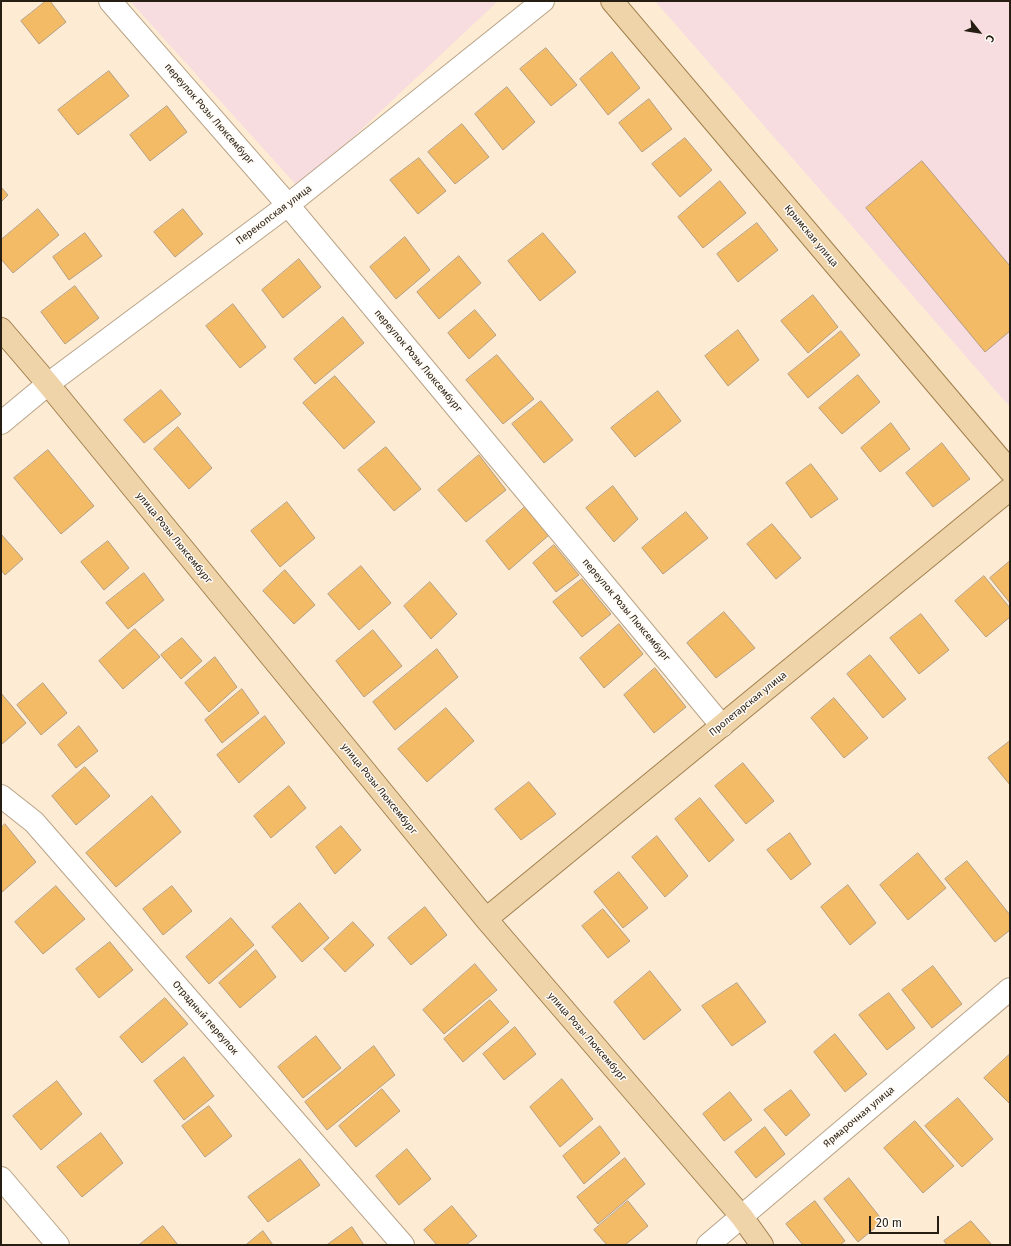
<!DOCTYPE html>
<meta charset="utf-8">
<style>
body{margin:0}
#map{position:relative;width:1011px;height:1246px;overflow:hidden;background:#fdebd3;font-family:"Fira Sans",sans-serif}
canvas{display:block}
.frame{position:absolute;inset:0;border:2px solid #261e13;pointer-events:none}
.north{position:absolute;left:959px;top:12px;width:40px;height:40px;-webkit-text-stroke:3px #fffaf4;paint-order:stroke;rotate:120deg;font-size:11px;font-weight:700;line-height:16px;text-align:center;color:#261e13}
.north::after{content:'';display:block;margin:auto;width:14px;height:18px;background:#261e13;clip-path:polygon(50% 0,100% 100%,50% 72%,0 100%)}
.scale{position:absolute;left:869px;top:1216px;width:70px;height:18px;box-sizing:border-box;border:2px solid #261e13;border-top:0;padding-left:5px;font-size:12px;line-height:14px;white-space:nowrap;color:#261e13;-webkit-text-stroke:3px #fffaf4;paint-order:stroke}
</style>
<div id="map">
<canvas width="1011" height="1246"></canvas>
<div class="frame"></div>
<div class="north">С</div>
<div class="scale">20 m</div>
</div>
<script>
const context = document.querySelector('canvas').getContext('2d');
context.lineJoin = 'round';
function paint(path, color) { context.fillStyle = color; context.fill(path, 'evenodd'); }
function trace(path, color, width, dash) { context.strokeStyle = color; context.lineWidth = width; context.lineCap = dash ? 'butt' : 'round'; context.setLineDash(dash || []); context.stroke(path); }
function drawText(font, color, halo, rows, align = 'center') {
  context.font = font + ' "Fira Sans",sans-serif'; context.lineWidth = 3; context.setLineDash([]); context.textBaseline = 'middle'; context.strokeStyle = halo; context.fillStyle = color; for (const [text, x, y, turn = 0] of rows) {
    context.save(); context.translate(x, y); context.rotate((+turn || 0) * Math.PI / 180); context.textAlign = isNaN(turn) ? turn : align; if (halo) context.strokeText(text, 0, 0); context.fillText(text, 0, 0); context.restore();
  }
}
const industrial = new Path2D(`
 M 130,1 L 498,1 L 299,188 Z
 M 655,1 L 1010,1 L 1010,407 Z`);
const building = new Path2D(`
 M 46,1 L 50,1 L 66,22 L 39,44 L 21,21 Z
 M 546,48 L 577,85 L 551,106 L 520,69 Z
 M 612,52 L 640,88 L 608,115 L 580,79 Z
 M 109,71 L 129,96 L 78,135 L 58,110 Z
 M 507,87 L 535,122 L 503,150 L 475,114 Z
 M 649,99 L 672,129 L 642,152 L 619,123 Z
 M 167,106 L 187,132 L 150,161 L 130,135 Z
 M 462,124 L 489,157 L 455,184 L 428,152 Z
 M 685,138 L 712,170 L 680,197 L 652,164 Z
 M 419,158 L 446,191 L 418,214 L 390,180 Z
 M 922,161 L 1010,266 L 1010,331 L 985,352 L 866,208 Z
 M 720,181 L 746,213 L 703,248 L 678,217 Z
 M 1,187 L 8,195 L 1,202 Z
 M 38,209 L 59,235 L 13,273 L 1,259 L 1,240 Z
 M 183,209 L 203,234 L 175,257 L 154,232 Z
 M 757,223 L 778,250 L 738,282 L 717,254 Z
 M 85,233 L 102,256 L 69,280 L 53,257 Z
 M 543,233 L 576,272 L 540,301 L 508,261 Z
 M 405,237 L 430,270 L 396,299 L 370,267 Z
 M 459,256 L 481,283 L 439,319 L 417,292 Z
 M 299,259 L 321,287 L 283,318 L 262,290 Z
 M 75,286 L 99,318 L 65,344 L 41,312 Z
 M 813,295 L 838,327 L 808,353 L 781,321 Z
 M 233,304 L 266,347 L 240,368 L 206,326 Z
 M 475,310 L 496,335 L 469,359 L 448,333 Z
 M 343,317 L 364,343 L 315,384 L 294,359 Z
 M 738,330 L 759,360 L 728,386 L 705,356 Z
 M 841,331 L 860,355 L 808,398 L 788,374 Z
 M 497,355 L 534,399 L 503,424 L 466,380 Z
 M 858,375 L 880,402 L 842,434 L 819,408 Z
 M 335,376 L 375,422 L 344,449 L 303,403 Z
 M 161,390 L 181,414 L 144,443 L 124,420 Z
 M 658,391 L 681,421 L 635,457 L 611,428 Z
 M 541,401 L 573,440 L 544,463 L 512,424 Z
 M 891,423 L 910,449 L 880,472 L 861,448 Z
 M 178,427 L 212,468 L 189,489 L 154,449 Z
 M 942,443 L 970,479 L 933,507 L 906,473 Z
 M 386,447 L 421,489 L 394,511 L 358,470 Z
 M 48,450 L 94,506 L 61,534 L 14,478 Z
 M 479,455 L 506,490 L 466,522 L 438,490 Z
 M 811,464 L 838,499 L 811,518 L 786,483 Z
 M 613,486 L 638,519 L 614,542 L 586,508 Z
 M 287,502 L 315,538 L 280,567 L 251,531 Z
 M 525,507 L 549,535 L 509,570 L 486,541 Z
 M 686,512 L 708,538 L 663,574 L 642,548 Z
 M 772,524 L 801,558 L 776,579 L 747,544 Z
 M 1,534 L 23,559 L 5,575 L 1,570 Z
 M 108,541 L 129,568 L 104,590 L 81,562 Z
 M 554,545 L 579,575 L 556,592 L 533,563 Z
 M 1010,561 L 1010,603 L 990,578 Z
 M 361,566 L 391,603 L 359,630 L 328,594 Z
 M 285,570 L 315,605 L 294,624 L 263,591 Z
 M 144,573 L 164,600 L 128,629 L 106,603 Z
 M 984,576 L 1010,608 L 1010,617 L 986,637 L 955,601 Z
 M 582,579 L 611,614 L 582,637 L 553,602 Z
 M 430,582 L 457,614 L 431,639 L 404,606 Z
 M 724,612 L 755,648 L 716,678 L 687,643 Z
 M 921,614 L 949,650 L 919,674 L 890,638 Z
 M 619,624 L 643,654 L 604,688 L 580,658 Z
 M 135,629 L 160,657 L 123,689 L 99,661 Z
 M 373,630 L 402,666 L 364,697 L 336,661 Z
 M 182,638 L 202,661 L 181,679 L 161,655 Z
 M 437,649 L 458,677 L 395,730 L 373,702 Z
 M 870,655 L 906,699 L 883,718 L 847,674 Z
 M 215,657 L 237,687 L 209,712 L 185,683 Z
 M 655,668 L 686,707 L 654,733 L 624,695 Z
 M 43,683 L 67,713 L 41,735 L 17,705 Z
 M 242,689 L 259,713 L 222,743 L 205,720 Z
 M 1,693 L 26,723 L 1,745 Z
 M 834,698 L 868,738 L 844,758 L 811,718 Z
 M 446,708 L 474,741 L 427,782 L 398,749 Z
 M 265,716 L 285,743 L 239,783 L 217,755 Z
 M 79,726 L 98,751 L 76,768 L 58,745 Z
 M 1010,741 L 1010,785 L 988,758 Z
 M 743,763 L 774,801 L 746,824 L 715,786 Z
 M 85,767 L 110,796 L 76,825 L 52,796 Z
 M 529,782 L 556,814 L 521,840 L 495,809 Z
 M 289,786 L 306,808 L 271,838 L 254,816 Z
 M 152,796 L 181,832 L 116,887 L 86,853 Z
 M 700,798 L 734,840 L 709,862 L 675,819 Z
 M 5,824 L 36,862 L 1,893 L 1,828 Z
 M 341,826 L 361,850 L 335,874 L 316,847 Z
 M 790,833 L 811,864 L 791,880 L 767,850 Z
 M 657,836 L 688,876 L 665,897 L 632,857 Z
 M 918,853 L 946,888 L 908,920 L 880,885 Z
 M 967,861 L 1010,915 L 1010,930 L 995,942 L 945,879 Z
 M 619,872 L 648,908 L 623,928 L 594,892 Z
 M 848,885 L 876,923 L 850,945 L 821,907 Z
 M 56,886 L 85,919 L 43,954 L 15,922 Z
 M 172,886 L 192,911 L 163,935 L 143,909 Z
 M 300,903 L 329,938 L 302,962 L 272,927 Z
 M 425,907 L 447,935 L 411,965 L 388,938 Z
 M 603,909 L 630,941 L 608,958 L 582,926 Z
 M 231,918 L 254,945 L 209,984 L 186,957 Z
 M 353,922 L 374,945 L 345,972 L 324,949 Z
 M 110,942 L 133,970 L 99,998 L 76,969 Z
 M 256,950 L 276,977 L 240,1008 L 219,983 Z
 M 475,964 L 497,990 L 444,1034 L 423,1010 Z
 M 933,966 L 962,1004 L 932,1028 L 902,990 Z
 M 650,971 L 681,1010 L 644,1040 L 614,1002 Z
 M 737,983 L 766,1022 L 732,1046 L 702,1006 Z
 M 889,993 L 915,1028 L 887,1050 L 859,1015 Z
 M 165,998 L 188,1024 L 142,1063 L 120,1037 Z
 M 490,1000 L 509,1022 L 463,1062 L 444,1039 Z
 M 515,1027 L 536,1054 L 504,1080 L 483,1054 Z
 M 835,1034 L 867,1074 L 845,1092 L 814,1052 Z
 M 316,1036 L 341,1068 L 303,1098 L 278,1067 Z
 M 374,1046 L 395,1075 L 327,1130 L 305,1102 Z
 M 1010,1054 L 1010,1104 L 984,1078 Z
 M 184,1057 L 214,1096 L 184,1120 L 154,1081 Z
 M 562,1079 L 593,1119 L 560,1147 L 530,1107 Z
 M 57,1081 L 82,1114 L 41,1150 L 13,1116 Z
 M 382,1089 L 400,1111 L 356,1147 L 339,1126 Z
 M 791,1090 L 810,1115 L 786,1136 L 764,1110 Z
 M 730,1092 L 752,1120 L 724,1141 L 703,1114 Z
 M 958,1098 L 993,1139 L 962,1167 L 925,1126 Z
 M 209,1106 L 232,1136 L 205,1157 L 182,1126 Z
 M 915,1121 L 954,1166 L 923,1193 L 884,1148 Z
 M 600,1126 L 620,1153 L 584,1184 L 563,1156 Z
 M 765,1127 L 785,1154 L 756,1178 L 735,1152 Z
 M 101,1133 L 123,1163 L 82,1197 L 57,1167 Z
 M 407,1149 L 431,1179 L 399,1205 L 376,1176 Z
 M 625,1158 L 645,1184 L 598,1224 L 577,1197 Z
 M 300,1159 L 320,1185 L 268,1222 L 248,1197 Z
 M 849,1178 L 883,1221 L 858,1242 L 824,1199 Z
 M 628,1201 L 648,1226 L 625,1245 L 607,1245 L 594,1230 Z
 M 815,1201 L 845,1241 L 840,1245 L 803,1245 L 786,1224 Z
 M 452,1206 L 477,1236 L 466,1245 L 437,1245 L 424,1230 Z
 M 971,1221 L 992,1245 L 947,1245 L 944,1241 Z
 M 163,1226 L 178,1245 L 139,1245 Z
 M 352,1227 L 364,1245 L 327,1245 Z
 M 263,1231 L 273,1245 L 246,1245 Z`);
const minor = new Path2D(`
 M 110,1 L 288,205 L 722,726
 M 1,423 L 48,384 L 288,205 L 543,1
 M 1,796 L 34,822 L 403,1245
 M 1,1178 L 58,1245
 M 708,1245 L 1010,989`);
const major = new Path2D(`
 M 612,1 L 1010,471
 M 1,329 L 48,384 L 486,919 L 742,1217 L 762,1245
 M 486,919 L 1010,489`);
const streetNames = [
 ["переулок Розы Люксембург",209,114,49],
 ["Перекопская улица",274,215,-37],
 ["Крымская улица",811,236,50],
 ["переулок Розы Люксембург",418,361,50],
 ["улица Розы Люксембург",174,538,51],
 ["переулок Розы Люксембург",626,610,50],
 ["Пролетарская улица",748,704,-39],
 ["улица Розы Люксембург",379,789,51],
 ["Отрадный переулок",205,1018,49],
 ["улица Розы Люксембург",587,1037,49],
 ["Ярмарочная улица",859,1117,-40]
];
paint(industrial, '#f7dce0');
paint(building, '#f4bb67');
trace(building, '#b39e82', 1);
trace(minor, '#b9a488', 24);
trace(major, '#a2804f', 24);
trace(minor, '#fff', 22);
trace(major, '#efd3a9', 22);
drawText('10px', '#261e13', '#fffaf4', streetNames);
</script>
